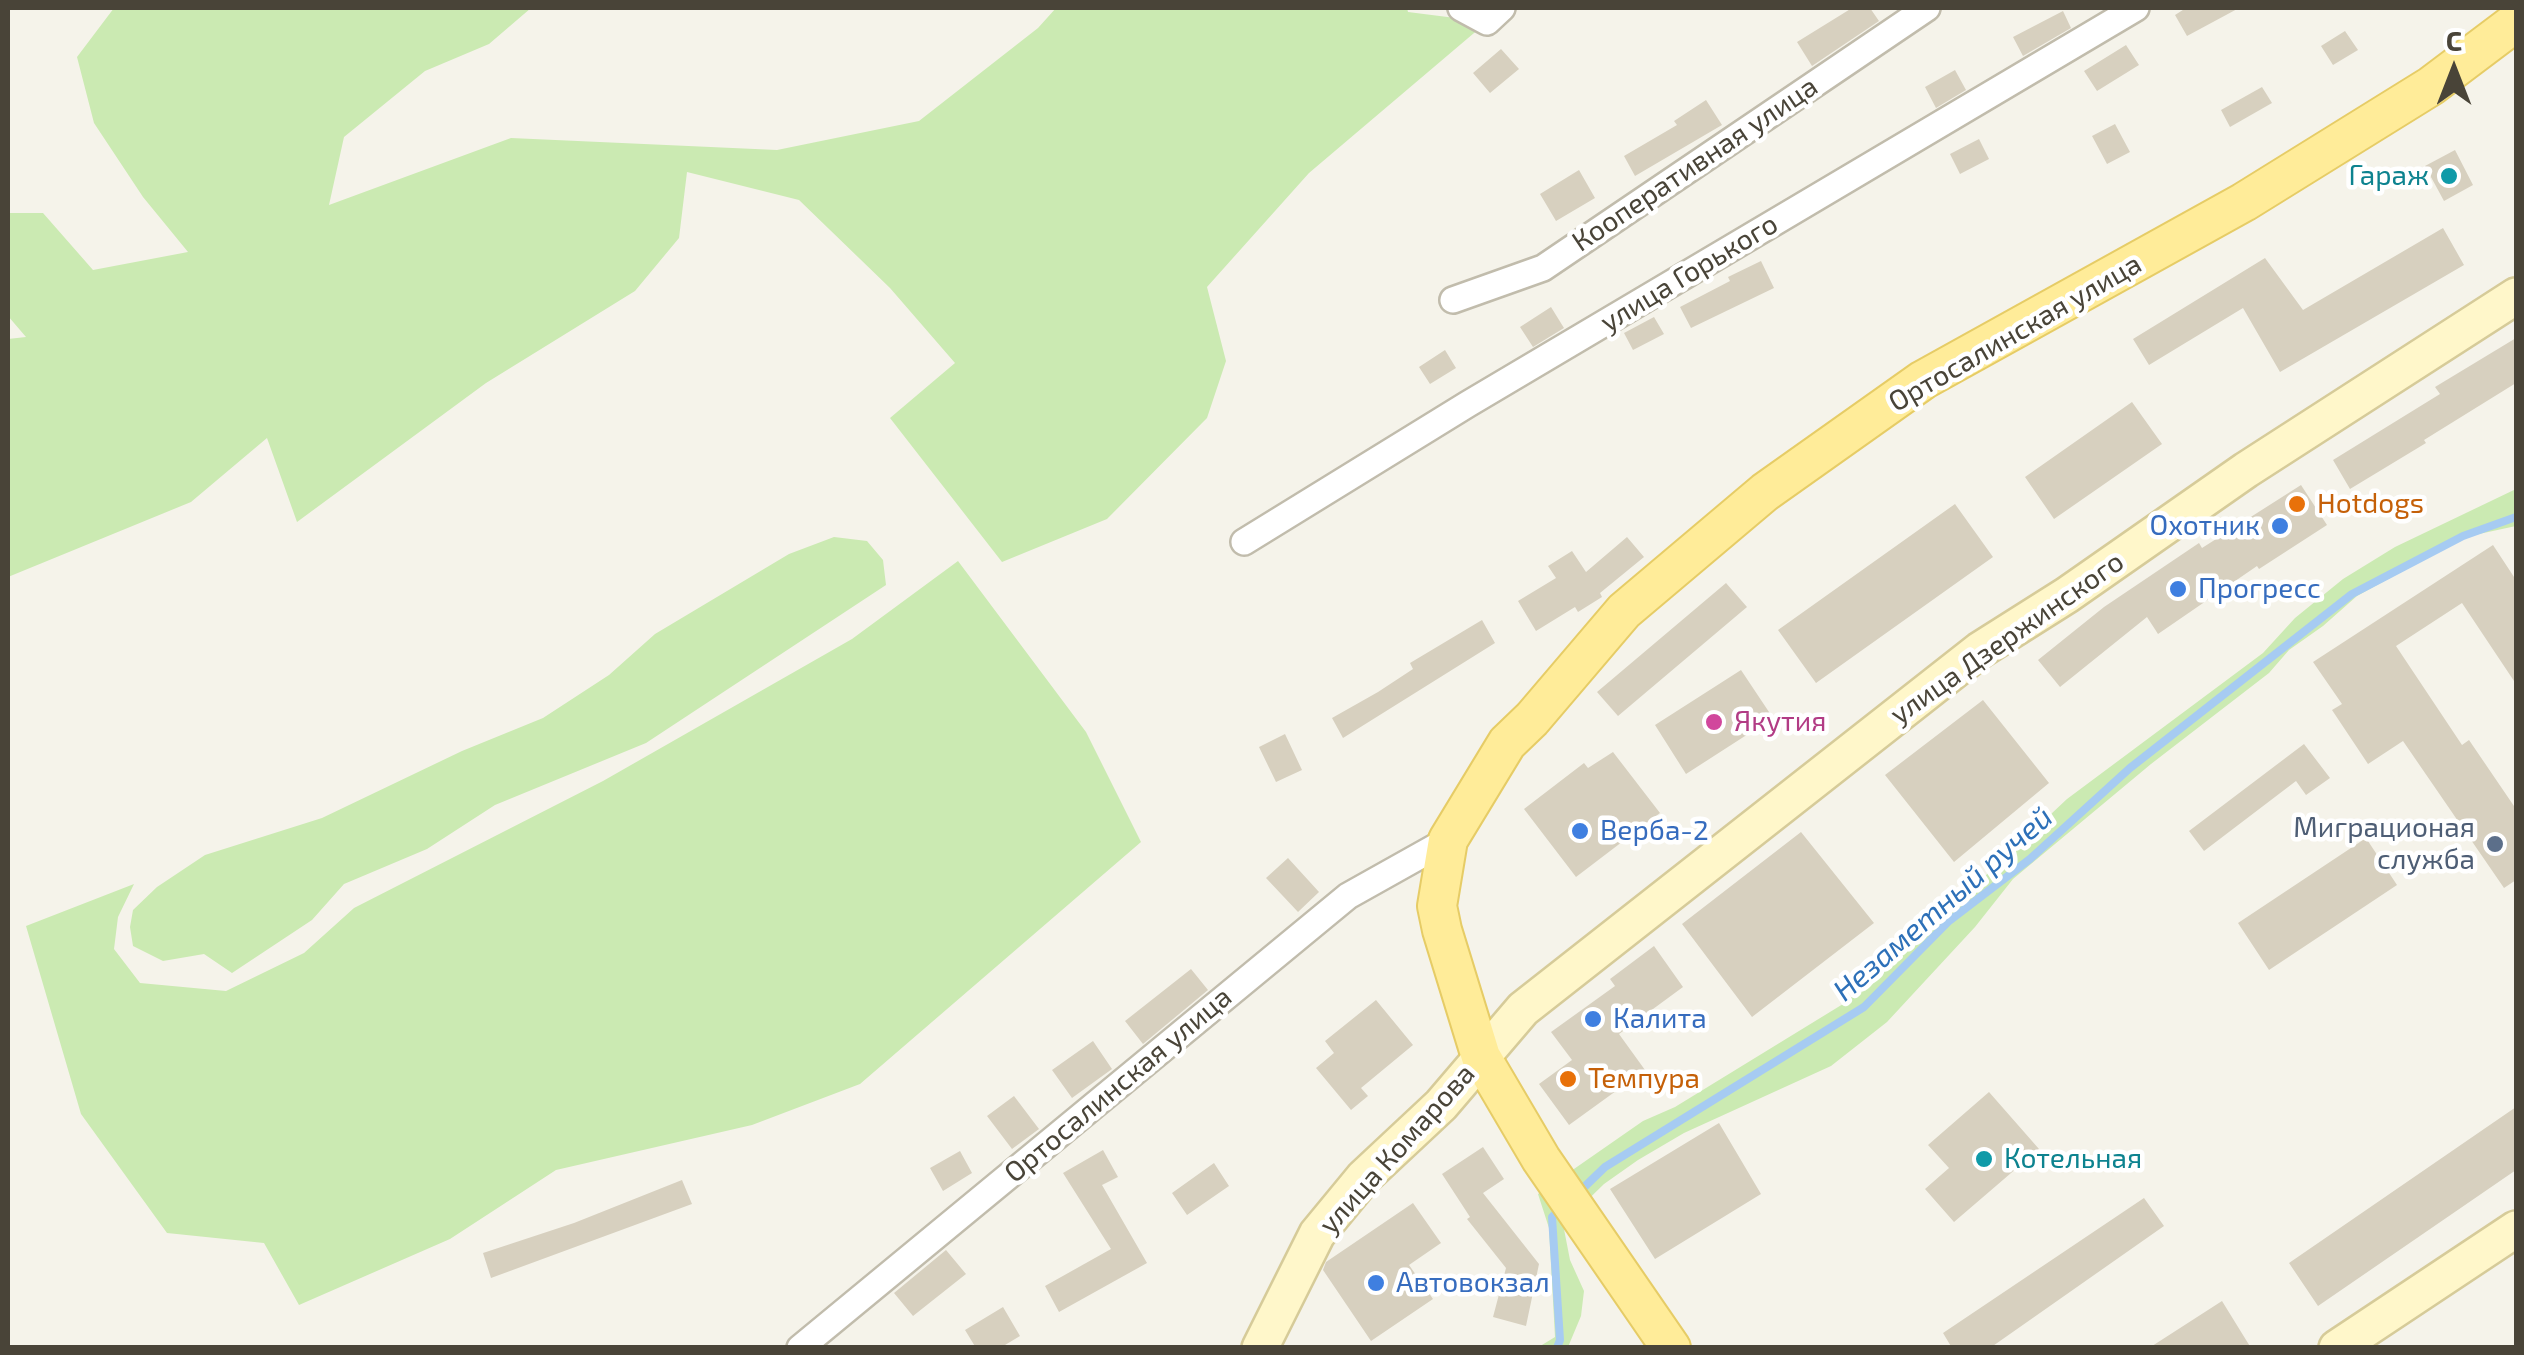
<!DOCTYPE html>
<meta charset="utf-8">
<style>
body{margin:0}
#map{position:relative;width:2524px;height:1355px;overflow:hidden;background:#f5f3ea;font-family:"Exo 2",sans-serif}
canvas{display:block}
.frame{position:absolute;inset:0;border:10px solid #494438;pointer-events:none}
.north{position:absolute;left:2404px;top:20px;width:100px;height:100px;-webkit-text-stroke:8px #fff;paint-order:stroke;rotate:0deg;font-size:28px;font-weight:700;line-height:40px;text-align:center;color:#494438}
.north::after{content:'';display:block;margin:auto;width:35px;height:45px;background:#494438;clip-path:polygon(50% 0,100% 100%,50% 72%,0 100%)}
</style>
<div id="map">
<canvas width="2524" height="1355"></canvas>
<div class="frame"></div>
<div class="north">С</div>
</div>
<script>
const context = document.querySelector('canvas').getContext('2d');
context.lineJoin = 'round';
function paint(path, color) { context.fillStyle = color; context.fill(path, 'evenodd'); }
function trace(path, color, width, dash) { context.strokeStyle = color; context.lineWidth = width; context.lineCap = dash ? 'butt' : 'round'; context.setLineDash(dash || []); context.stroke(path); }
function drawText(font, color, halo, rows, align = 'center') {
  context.font = font + ' "Exo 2",sans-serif'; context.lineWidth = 9; context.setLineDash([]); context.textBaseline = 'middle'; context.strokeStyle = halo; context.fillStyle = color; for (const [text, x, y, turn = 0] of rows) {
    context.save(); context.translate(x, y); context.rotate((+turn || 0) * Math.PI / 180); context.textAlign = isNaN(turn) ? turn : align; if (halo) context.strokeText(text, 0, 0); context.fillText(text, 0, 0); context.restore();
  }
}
const green = new Path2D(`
 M 114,8 L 531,8 L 489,44 L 425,71 L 344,137 L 329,205 L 511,138 L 777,150 L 919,121 L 1038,28 L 1056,8 L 1407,8 L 1408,12 L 1487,22 L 1309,173 L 1207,287 L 1226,361 L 1207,418 L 1107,519 L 1002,562 L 890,418 L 955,363 L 890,288 L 799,200 L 687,172 L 679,238 L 635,291 L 486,383 L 297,522 L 267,438 L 191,502 L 8,577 L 8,339 L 26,337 L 8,316 L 8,213 L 43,213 L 93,270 L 188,252 L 143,197 L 94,123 L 77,57 Z
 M 2516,489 L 2516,526 L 2465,537 L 2357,596 L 2323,626 L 2289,650 L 2269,673 L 2151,764 L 2013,879 L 1975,927 L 1887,1022 L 1831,1066 L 1684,1133 L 1638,1160 L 1604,1184 L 1563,1224 L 1570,1260 L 1584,1291 L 1581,1316 L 1568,1347 L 1537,1348 L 1555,1337 L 1549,1228 L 1538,1194 L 1643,1121 L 1675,1107 L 1843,1004 L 1885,970 L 2067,799 L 2263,653 L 2295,618 L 2343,579 L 2395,547 Z
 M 834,537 L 867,541 L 883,560 L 886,585 L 646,743 L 495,805 L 427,849 L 344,884 L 312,920 L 232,973 L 204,954 L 163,961 L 133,946 L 130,927 L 133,910 L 157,887 L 205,855 L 322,818 L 462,751 L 543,718 L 609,675 L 655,634 L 789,554 Z
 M 958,561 L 1086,732 L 1141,842 L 860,1084 L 752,1125 L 556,1170 L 450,1239 L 299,1305 L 264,1243 L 167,1233 L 81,1114 L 26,926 L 134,884 L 118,917 L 114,949 L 140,983 L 226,991 L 304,953 L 354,908 L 603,781 L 852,639 Z`);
const stream = new Path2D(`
 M 1577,1194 L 1605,1167 L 1864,1007 L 1949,921 L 2030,859 L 2130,768 L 2352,594 L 2463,536 L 2516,517
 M 1557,1348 L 1560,1340 L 1552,1217 L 1563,1207`);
const building = new Path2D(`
 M 1852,8 L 1870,8 L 1879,21 L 1812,66 L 1797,42 Z
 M 2186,8 L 2239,8 L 2187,36 L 2175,15 Z
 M 2063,11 L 2071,28 L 2023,56 L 2013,37 Z
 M 2345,31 L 2358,50 L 2333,65 L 2321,46 Z
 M 2126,45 L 2139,65 L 2097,91 L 2084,71 Z
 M 1501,49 L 1519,69 L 1490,93 L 1473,73 Z
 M 1955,70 L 1966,90 L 1936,108 L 1925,87 Z
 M 2262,87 L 2272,103 L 2230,127 L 2221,110 Z
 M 1706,100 L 1722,125 L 1635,176 L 1624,156 L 1677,125 L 1674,121 Z
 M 2115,124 L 2130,152 L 2107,164 L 2092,136 Z
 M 1979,139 L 1989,159 L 1960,174 L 1950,154 Z
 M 2455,150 L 2473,185 L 2444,201 L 2425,166 Z
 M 1579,170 L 1595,198 L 1556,221 L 1540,194 Z
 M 2443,228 L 2464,265 L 2280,372 L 2243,308 L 2149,365 L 2133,339 L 2265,258 L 2303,310 Z
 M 1761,261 L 1774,288 L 1691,328 L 1680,307 L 1730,281 L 1728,277 Z
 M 1551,307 L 1564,328 L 1533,347 L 1520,327 Z
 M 1654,317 L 1664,334 L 1633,350 L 1624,333 Z
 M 2516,338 L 2516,383 L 2424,440 L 2426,443 L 2350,489 L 2333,460 L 2440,394 L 2435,387 Z
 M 1445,350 L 1456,368 L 1430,384 L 1419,367 Z
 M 2132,402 L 2162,444 L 2054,519 L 2025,477 Z
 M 2301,485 L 2327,525 L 2259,569 L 2257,566 L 2158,634 L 2147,617 L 2060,687 L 2038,660 L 2104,607 L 2199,543 L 2202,548 Z
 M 1955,504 L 1993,557 L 1816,683 L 1778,630 Z
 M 1627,537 L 1644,557 L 1600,593 L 1602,597 L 1578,612 L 1575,607 L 1536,631 L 1518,601 L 1556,578 L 1548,566 L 1572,551 L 1586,572 Z
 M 2493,545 L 2516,580 L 2516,684 L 2462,603 L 2396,646 L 2462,745 L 2469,740 L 2516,809 L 2516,880 L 2504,888 L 2403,741 L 2368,764 L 2332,710 L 2342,704 L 2313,662 Z
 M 1726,583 L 1747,607 L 1618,716 L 1597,692 Z
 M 1482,620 L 1495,643 L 1343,738 L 1332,718 L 1378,692 L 1413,669 L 1410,663 Z
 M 1741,670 L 1773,718 L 1686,774 L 1655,725 Z
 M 1983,700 L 2049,783 L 1954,862 L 1885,775 Z
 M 1285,734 L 1302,770 L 1276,782 L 1259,747 Z
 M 2304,744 L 2330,778 L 2306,795 L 2296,781 L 2204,851 L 2189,831 Z
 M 1613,752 L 1660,813 L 1576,877 L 1524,809 L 1584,763 L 1588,768 Z
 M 1801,832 L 1874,923 L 1752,1017 L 1682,924 Z
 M 2366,838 L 2397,885 L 2269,970 L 2238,923 Z
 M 1288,858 L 1319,892 L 1298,912 L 1266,878 Z
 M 1654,946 L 1683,987 L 1619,1034 L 1645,1070 L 1569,1125 L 1539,1084 L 1572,1060 L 1551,1032 L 1615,986 L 1610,979 Z
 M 1191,969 L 1208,990 L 1143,1044 L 1125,1021 Z
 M 1376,1000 L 1413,1045 L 1361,1088 L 1368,1096 L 1351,1110 L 1316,1068 L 1334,1053 L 1325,1041 Z
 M 1093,1041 L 1112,1069 L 1072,1098 L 1052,1070 Z
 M 1989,1092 L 2039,1149 L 1954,1222 L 1925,1189 L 1949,1168 L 1928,1145 Z
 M 1014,1096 L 1039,1129 L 1012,1149 L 987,1116 Z
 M 2516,1107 L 2516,1170 L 2318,1306 L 2289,1263 Z
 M 1719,1123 L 1761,1194 L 1655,1259 L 1610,1189 Z
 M 1483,1147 L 1504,1179 L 1483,1193 L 1539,1264 L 1526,1326 L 1493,1317 L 1506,1268 L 1467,1219 L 1470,1217 L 1442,1174 Z
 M 1103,1150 L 1118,1177 L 1102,1185 L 1147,1263 L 1059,1312 L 1045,1286 L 1111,1249 L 1063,1173 Z
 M 960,1151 L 972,1173 L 943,1191 L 930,1168 Z
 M 1214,1163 L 1229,1186 L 1187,1215 L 1172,1193 Z
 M 682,1180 L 692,1204 L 491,1278 L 483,1253 L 574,1223 Z
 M 2144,1198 L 2164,1226 L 1990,1348 L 1952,1348 L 1943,1333 Z
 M 1413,1203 L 1441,1243 L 1409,1265 L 1433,1299 L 1371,1341 L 1323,1270 L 1326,1262 Z
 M 946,1250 L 966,1274 L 913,1316 L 894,1293 Z
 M 2222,1301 L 2251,1348 L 2149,1348 Z
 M 1003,1307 L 1020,1336 L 1000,1348 L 976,1348 L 965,1330 Z`);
const street = new Path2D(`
 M 1461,8 L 1487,22 L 1502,8
 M 1453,300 L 1543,268 L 1927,8
 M 1244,542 L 1468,404 L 2136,8
 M 800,1348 L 1348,896 L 1448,840`);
const secondary = new Path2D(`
 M 1260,1348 L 1317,1234 L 1364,1177 L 1441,1105 L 1523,1009 L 1980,650 L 2067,595 L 2246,470 L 2516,296
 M 2337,1348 L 2516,1229`);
const primary = new Path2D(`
 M 1671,1348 L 1541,1159 L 1481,1057 L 1442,930 L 1437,906 L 1448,840 L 1507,743 L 1532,719 L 1624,611 L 1765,492 L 1923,380 L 2244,202 L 2431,86 L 2516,22`);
const markers = [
 [2449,176,10,"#0f9aa8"],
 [2297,504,10,"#e8710a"],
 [2280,526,10,"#3f7fe0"],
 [2178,589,10,"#3f7fe0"],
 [1714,722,10,"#d1479c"],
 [1580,831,10,"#3f7fe0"],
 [2495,844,10,"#5c6f8a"],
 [1593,1019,10,"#3f7fe0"],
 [1568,1079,10,"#e8710a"],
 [1984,1159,10,"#0f9aa8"],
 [1376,1283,10,"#3f7fe0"]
];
const streetNames = [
 ["Кооперативная улица",1695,164,-34],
 ["улица Горького",1689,273,-31],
 ["Ортосалинская улица",2015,333,-30],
 ["улица Дзержинского",2007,638,-35],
 ["Ортосалинская улица",1118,1085,-40],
 ["улица Комарова",1397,1149,-48]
];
const cultureNames = [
 ["Гараж",2429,176],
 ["Котельная",2004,1159,"left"]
];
const foodNames = [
 ["Hotdogs",2317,504],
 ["Темпура",1588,1079]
];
const shopNames = [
 ["Охотник",2260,526,"right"],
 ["Прогресс",2198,589],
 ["Верба-2",1600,831],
 ["Калита",1613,1019],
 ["Автовокзал",1396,1283]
];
const hotelNames = [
 ["Якутия",1734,722]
];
const serviceNames = [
 ["Миграционая",2475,828],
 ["служба",2475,860]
];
const waterNames = [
 ["Незаметный ручей",1943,904,-41]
];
paint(green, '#cbeab2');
trace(stream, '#a6cbf2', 8);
paint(building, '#d7d0bf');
trace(street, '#c1bcac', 30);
trace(secondary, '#d6cb99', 40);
trace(primary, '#e6cc66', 42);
trace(street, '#fff', 25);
trace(secondary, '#fff7ca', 35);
trace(primary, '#ffec99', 38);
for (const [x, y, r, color] of markers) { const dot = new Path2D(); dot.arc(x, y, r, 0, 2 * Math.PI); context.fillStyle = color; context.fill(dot); trace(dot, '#fff', 4); }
drawText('28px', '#494438', '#fff', streetNames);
drawText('28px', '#0d838f', '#fff', cultureNames, 'right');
drawText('28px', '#c56008', '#fff', foodNames, 'left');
drawText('28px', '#366cbe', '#fff', shopNames, 'left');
drawText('28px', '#b23c85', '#fff', hotelNames, 'left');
drawText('28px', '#4e5e75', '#fff', serviceNames, 'right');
drawText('italic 30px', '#2d70b8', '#fff', waterNames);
</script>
